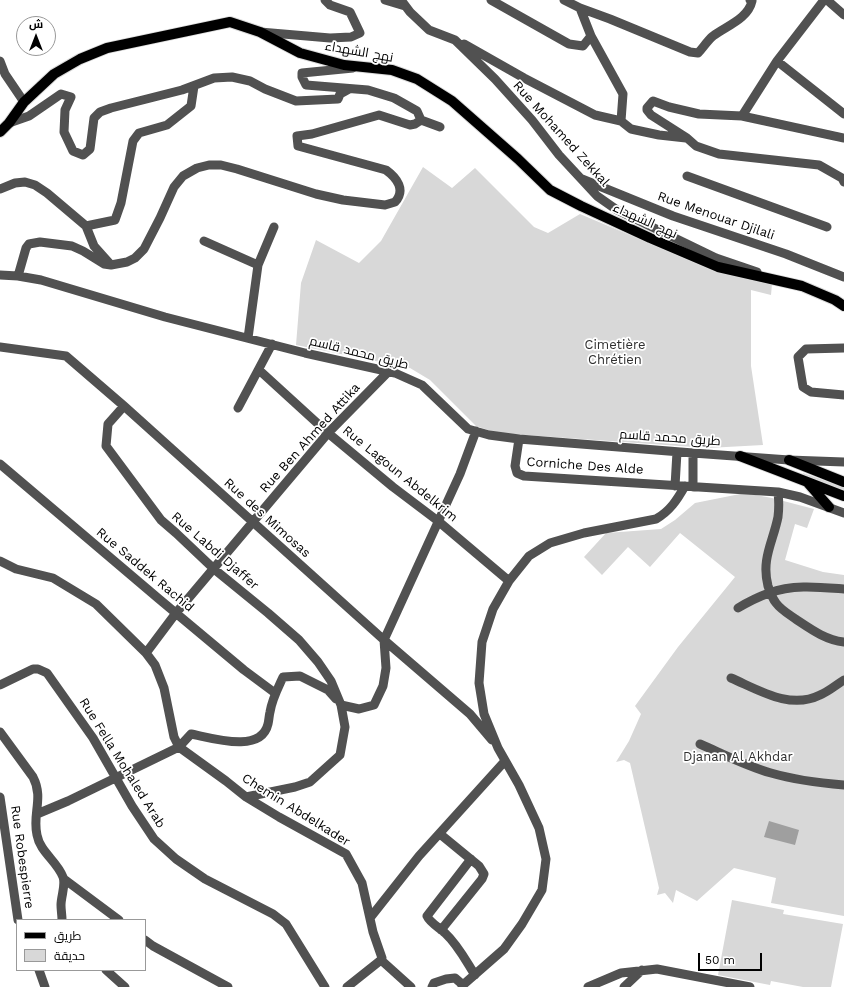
<!DOCTYPE html>
<meta charset="utf-8">
<style>
body{margin:0}
#map{position:relative;width:844px;height:987px;overflow:hidden;background:#fff;font-family:"Work Sans",Cairo,sans-serif}
canvas{display:block}
.legend{position:absolute;left:16px;top:919px;width:130px;height:52px;box-sizing:border-box;background:#fff;border:1px solid #999;margin:0;padding:5px 7px;list-style:none;font-size:12px;color:#000}
.legend li{display:flex;align-items:center;gap:8px;height:20px}
.legend b{width:20px;border:1px solid #999}
.north{position:absolute;left:16px;top:16px;width:40px;height:40px;box-sizing:border-box;background:#fff;border:1px solid #999;border-radius:50%;rotate:0deg;font-size:11px;font-weight:700;line-height:16px;text-align:center;color:#000}
.north::after{content:'';display:block;margin:auto;width:14px;height:18px;background:#000;clip-path:polygon(50% 0,100% 100%,50% 72%,0 100%)}
.scale{position:absolute;left:698px;top:953px;width:64px;height:18px;box-sizing:border-box;border:2px solid #000;border-top:0;padding-left:5px;font-size:12px;line-height:14px;white-space:nowrap;color:#000;-webkit-text-stroke:3px #fff;paint-order:stroke}
</style>
<div id="map">
<canvas width="844" height="987"></canvas>
<ul class="legend">
<li><b style="height:5px;background:#000"></b>طريق</li>
<li><b style="height:11px;background:#d8d8d8"></b>حديقة</li>
</ul>
<div class="north">ش</div>
<div class="scale">50 m</div>
</div>
<script>
const context = document.querySelector('canvas').getContext('2d');
context.lineJoin = 'round';
function paint(path, color) { context.fillStyle = color; context.fill(path, 'evenodd'); }
function trace(path, color, width, dash) { context.strokeStyle = color; context.lineWidth = width; context.lineCap = dash ? 'butt' : 'round'; context.setLineDash(dash || []); context.stroke(path); }
function drawText(font, color, halo, rows, align = 'center') {
  context.font = font + ' "Work Sans",Cairo,sans-serif'; context.lineWidth = 3.5; context.setLineDash([]); context.textBaseline = 'middle'; context.strokeStyle = halo; context.fillStyle = color; for (const [text, x, y, turn = 0] of rows) {
    context.save(); context.translate(x, y); context.rotate((+turn || 0) * Math.PI / 180); context.textAlign = isNaN(turn) ? turn : align; if (halo) context.strokeText(text, 0, 0); context.fillText(text, 0, 0); context.restore();
  }
}
const green = new Path2D(`
 M 423,167 L 452,188 L 475,168 L 534,227 L 548,233 L 580,214 L 715,271 L 772,284 L 771,295 L 751,290 L 751,366 L 763,445 L 708,448 L 497,433 L 476,426 L 430,380 L 410,368 L 296,345 L 301,283 L 316,240 L 359,263 L 381,241 Z
 M 803,473 L 844,487 L 844,491 L 803,476 Z
 M 745,493 L 772,498 L 814,509 L 807,528 L 795,524 L 785,560 L 823,572 L 844,575 L 844,916 L 771,903 L 776,878 L 734,868 L 697,901 L 676,890 L 673,903 L 665,893 L 657,895 L 659,888 L 630,763 L 624,760 L 616,762 L 629,741 L 641,714 L 635,706 L 678,647 L 735,577 L 680,533 L 650,567 L 628,547 L 602,575 L 584,557 L 606,533 L 661,529 L 675,520 L 695,503 Z
 M 732,900 L 784,910 L 783,914 L 843,924 L 831,987 L 803,987 L 771,981 L 770,985 L 718,975 Z`);
const water = new Path2D(`
 M 769,821 L 799,830 L 795,845 L 764,837 Z`);
const minor = new Path2D(`
 M 385,0 L 405,6
 M 401,0 L 410,12 L 429,30 L 455,40 L 495,79 L 532,120 L 559,155 L 597,196 L 617,210 L 716,258 L 757,272
 M 491,0 L 569,44 L 583,46 L 591,36
 M 827,0 L 844,15
 M 580,8 L 610,19 L 690,52 L 698,53 C 703,48 707,41 713,36 C 726,26 748,19 752,1 L 750,0
 M 260,32 L 330,38 L 351,37 L 360,33 L 350,12 L 330,5 L 325,0
 M 464,44 L 524,78 L 595,115 L 621,121 L 623,94 L 591,36 L 580,8 L 564,0
 M 0,61 L 5,74 L 24,102
 M 777,61 L 844,114
 M 742,116 L 777,61 L 824,0
 M 421,120 L 440,127
 M 621,121 L 631,129 L 659,135 L 686,138
 M 9,123 L 29,116 L 61,94 L 71,97 L 65,110 L 64,132 L 73,151 L 83,155 L 90,149 L 94,118 L 100,112 L 111,108 L 182,90 L 214,78 L 232,77 L 250,81 L 265,89 L 296,101 L 338,99 L 340,94 L 349,89
 M 844,138 L 742,116 L 699,114 L 669,107 L 653,101 L 647,108 L 647,110 L 651,115 L 687,138 L 696,146 L 719,154 L 819,165 L 842,178 L 844,182
 M 687,176 L 827,227
 M 582,179 L 673,216 L 786,254 L 844,277
 M 0,189 L 15,183 L 25,182 L 35,185 L 47,193 L 86,226 L 94,246 L 111,265
 M 86,226 L 115,220 L 121,203 L 133,141 L 139,133 L 167,125 L 191,106 L 194,86
 M 204,241 L 258,265
 M 0,275 L 18,276 L 41,280 L 165,317 L 305,353 L 395,373 L 422,385 L 468,429 L 489,435 L 519,439 L 693,453 L 789,460 L 844,462
 M 18,276 L 26,248 L 29,244 L 40,242 L 72,246 L 83,251 L 104,264 L 111,265 L 127,262 L 135,258 L 144,249 L 160,218 L 174,187 L 183,176 L 197,168 L 209,165 L 221,165 L 237,169 L 316,194 L 343,200 L 385,205 L 395,202 C 406,190 397,178 386,170 L 298,146 L 297,136 L 312,134 L 379,115 L 410,125 L 415,124 L 421,120 L 417,111 L 394,98 L 368,90 L 306,85 L 302,77 L 302,73 L 353,68
 M 248,338 L 258,265 L 274,227
 M 0,347 L 66,356 L 124,406 L 384,640 L 470,714 L 492,740
 M 844,348 L 806,349 L 798,357 L 803,387 L 811,392 L 844,395
 M 259,370 L 328,433 L 393,487 L 438,521 L 509,581
 M 124,406 L 108,424 L 106,446 L 161,520 L 176,533 L 214,569 L 268,613 L 299,640 L 318,662 L 331,681 L 341,705
 M 238,408 L 272,344
 M 519,439 L 515,466 L 517,473 L 524,476 L 778,492 L 800,497 L 844,513
 M 0,464 L 159,599 L 244,670 L 275,693
 M 675,486 L 677,452
 M 693,487 L 693,453
 M 778,492 C 779,501 779,509 778,517 C 773,542 761,559 768,586 C 770,592 772,598 776,603 C 781,610 790,615 797,620 C 812,630 826,640 844,642
 M 0,561 L 16,569 L 53,578 L 96,604 L 146,653 L 155,665 L 164,688 L 174,737 L 179,747 L 226,781 L 246,797 L 279,817 L 346,854 L 362,883 L 373,932 L 382,958 L 381,960 L 411,987
 M 738,608 C 748,602 758,597 769,593 C 793,584 819,587 844,589
 M 146,653 L 176,613 L 328,433 L 389,371
 M 731,678 C 759,690 790,710 820,695 C 828,692 836,685 844,680
 M 0,685 L 33,669 L 38,669 L 47,673 L 93,738 L 132,806 L 154,839 L 176,859 L 205,879 L 273,914 L 286,924 L 325,987
 M 0,732 L 33,777 C 44,798 32,814 37,835 C 40,852 57,861 63,877 C 66,885 61,896 61,905 C 61,910 62,915 62,920
 M 700,744 C 723,754 746,766 771,773 C 795,780 819,783 844,785
 M 0,797 L 18,920
 M 246,797 L 295,787 L 310,782 L 340,755 L 345,727 L 341,705 L 359,709 L 374,705 L 383,686 L 386,668 L 384,640 L 460,474 L 476,431
 M 37,814 L 68,801 L 179,747 L 191,734 C 212,738 261,754 268,724 C 269,720 269,716 270,712 C 272,699 278,688 283,677 L 300,676 L 328,690 L 336,699
 M 440,834 L 479,866 L 484,874 L 482,879 L 441,930
 M 471,859 L 427,916 C 430,923 440,928 445,933 C 458,945 466,961 475,975
 M 64,879 L 119,920
 M 370,918 L 419,856 L 505,761
 M 145,940 L 153,946 L 228,987
 M 39,970 L 45,987
 M 106,970 L 125,987
 M 463,985 L 504,949 L 522,924 L 542,890 L 546,859 L 539,828 L 519,785 L 498,748 L 484,714 L 479,683 L 482,642 L 493,609 L 509,581 L 529,556 L 550,543 L 584,533 L 656,519 C 670,511 677,500 685,486
 M 347,987 L 381,960
 M 432,987 L 434,983 L 446,979 L 455,978 L 463,985 L 462,987
 M 588,987 L 621,973 L 657,969 L 750,987
 M 624,987 L 642,970`);
const major = new Path2D(`
 M 0,132 L 9,123 L 24,102 L 54,74 L 80,59 L 107,48 L 230,22 L 260,32 L 300,53 L 344,65 L 392,70 L 417,79 L 452,101 L 518,159 L 550,190 L 581,206 L 650,238 L 718,267 L 802,286 L 835,300 L 844,306
 M 740,456 L 844,496
 M 789,460 L 844,482
 M 808,483 L 829,507`);
const streetNames = [
 ["نهج الشهداء",359,52,10],
 ["Rue Mohamed Zekkal",561,134,48],
 ["Rue Menouar Djilali",716,216,19],
 ["نهج الشهداء",645,221,24],
 ["طريق محمد قاسم",359,353,14],
 ["Rue Ben Ahmed Attika",310,438,-48],
 ["طريق محمد قاسم",670,438,4],
 ["Corniche Des Alde",585,466,4],
 ["Rue Lagoun Abdelkrim",400,474,39],
 ["Rue des Mimosas",267,518,42],
 ["Rue Labdi Djaffer",215,551,41],
 ["Rue Saddek Rachid",145,570,40],
 ["Rue Fella Mohaled Arab",122,763,58],
 ["Chemin Abdelkader",296,810,32],
 ["Rue Robespierre",22,857,82]
];
const parkNames = [
 ["Cimetière",615,345],
 ["Chrétien",615,360],
 ["Djanan Al Akhdar",738,757]
];
paint(green, '#d8d8d8');
paint(water, '#9f9f9f');
trace(major, '#dbdbdb', 12);
trace(minor, '#515151', 9);
trace(major, '#000', 10);
drawText('13px', '#000', '#fff', streetNames);
drawText('13px', '#2f2f2f', '#fff', parkNames);
</script>
